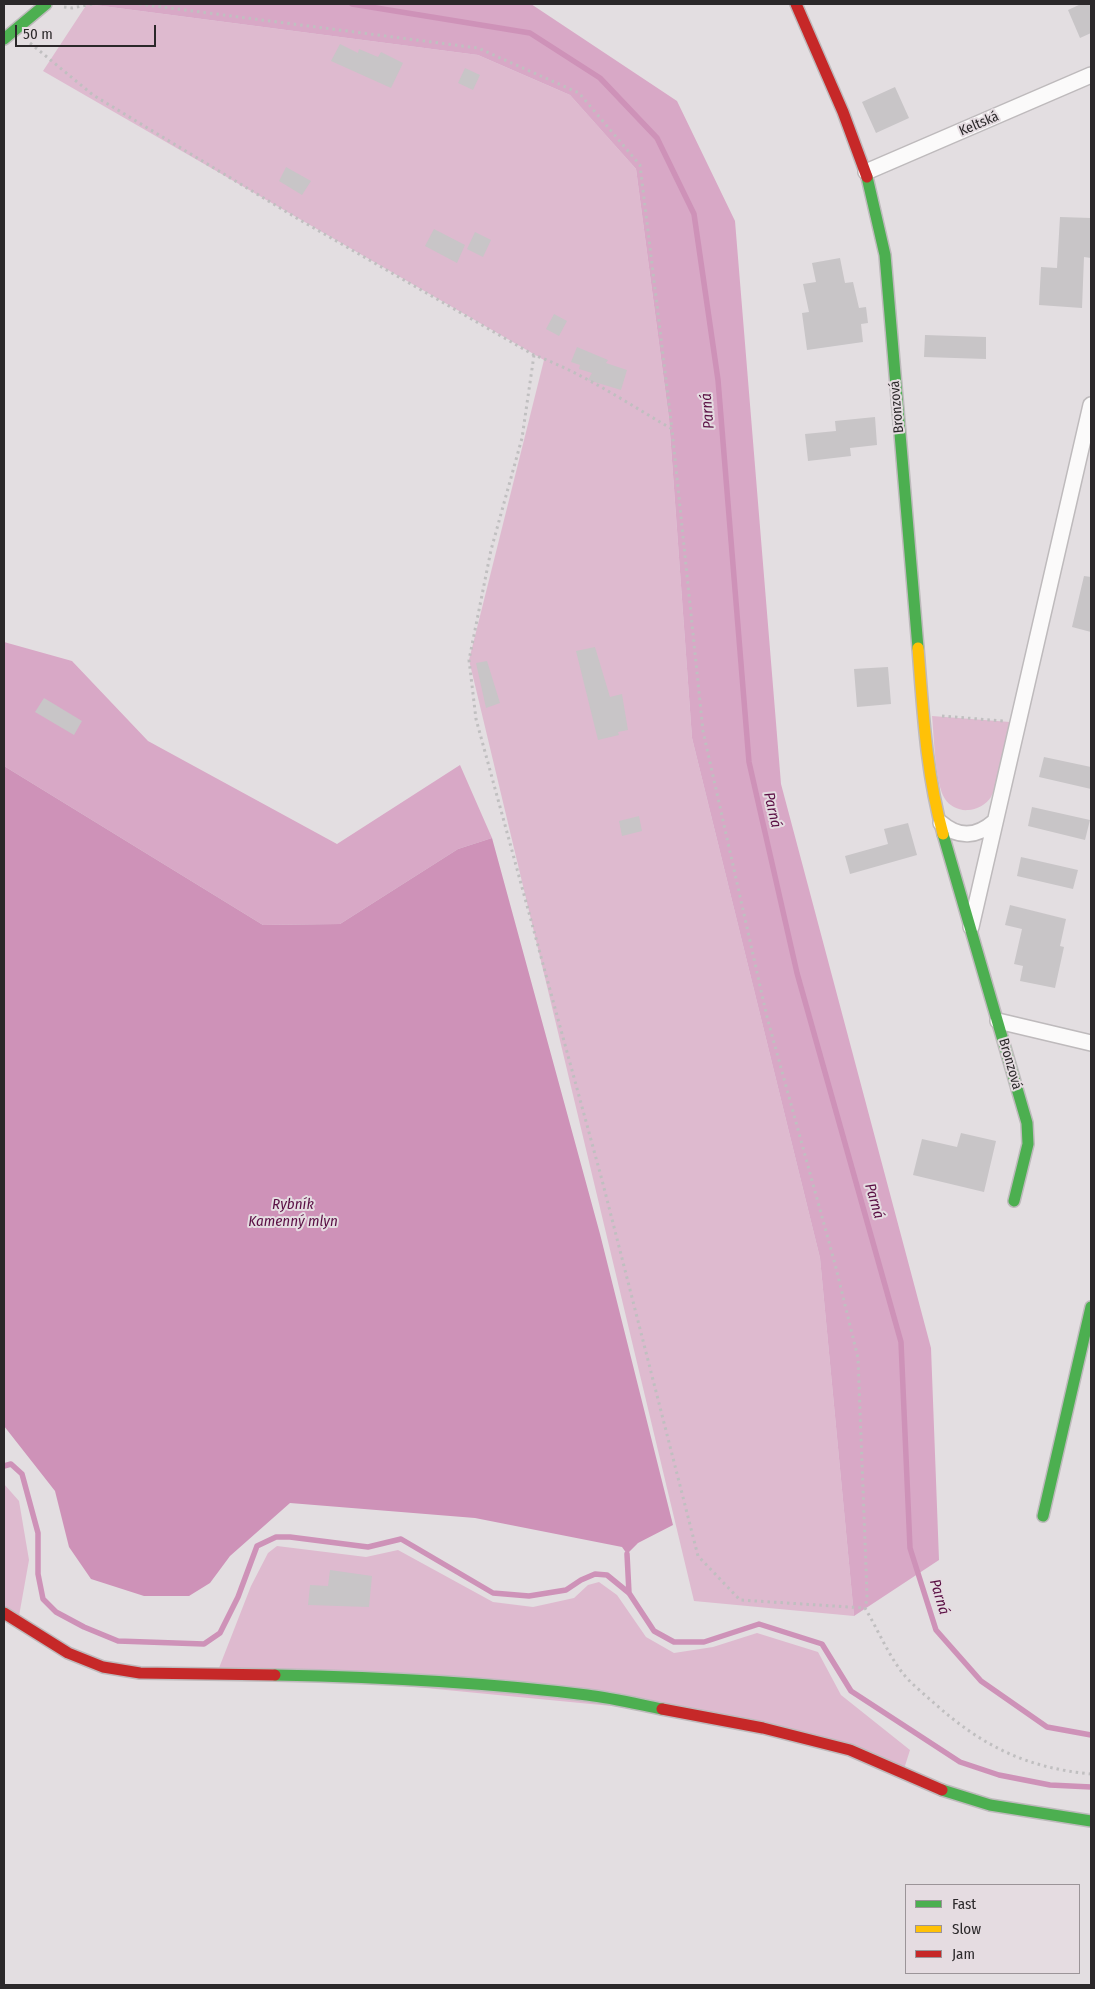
<!DOCTYPE html>
<meta charset="utf-8">
<style>
body{margin:0}
#map{position:relative;width:1095px;height:1989px;overflow:hidden;background:#e3dee1;font-family:"Fira Sans Condensed",sans-serif}
canvas{display:block}
.frame{position:absolute;inset:0;border:5px solid #2b282a;pointer-events:none}
.legend{position:absolute;left:905px;top:1884px;width:175px;height:90px;box-sizing:border-box;background:#e5dce1;border:1px solid #9b9498;margin:0;padding:6px 9px;list-style:none;font-size:15px;color:#2b282a}
.legend li{display:flex;align-items:center;gap:10px;height:25px}
.legend b{width:25px;border:1px solid #9b9498}
.scale{position:absolute;left:15px;top:25px;width:141px;height:22px;box-sizing:border-box;border:2px solid #2b282a;border-top:0;padding-left:6px;font-size:15px;line-height:18px;white-space:nowrap;color:#2b282a;-webkit-text-stroke:4px #e5dce1;paint-order:stroke}
</style>
<div id="map">
<canvas width="1095" height="1989"></canvas>
<div class="frame"></div>
<ul class="legend">
<li><b style="height:6px;background:#4caf50"></b>Fast</li>
<li><b style="height:6px;background:#ffc107"></b>Slow</li>
<li><b style="height:6px;background:#c62828"></b>Jam</li>
</ul>
<div class="scale">50 m</div>
</div>
<script>
const context = document.querySelector('canvas').getContext('2d');
context.lineJoin = 'round';
function paint(path, color) { context.fillStyle = color; context.fill(path, 'evenodd'); }
function trace(path, color, width, dash) { context.strokeStyle = color; context.lineWidth = width; context.lineCap = dash ? 'butt' : 'round'; context.setLineDash(dash || []); context.stroke(path); }
function drawText(font, color, halo, rows, align = 'center') {
  context.font = font + ' "Fira Sans Condensed",sans-serif'; context.lineWidth = 4; context.setLineDash([]); context.textBaseline = 'middle'; context.strokeStyle = halo; context.fillStyle = color; for (const [text, x, y, turn = 0] of rows) {
    context.save(); context.translate(x, y); context.rotate((+turn || 0) * Math.PI / 180); context.textAlign = isNaN(turn) ? turn : align; if (halo) context.strokeText(text, 0, 0); context.fillText(text, 0, 0); context.restore();
  }
}
const green = new Path2D(`
 M 87,4 L 478,55 L 570,95 L 636,169 L 669,419 L 692,738 L 820,1258 L 854,1616 L 694,1601 L 469,660 L 544,360 L 43,71 Z
 M 932,716 L 1010,722 C 1006,740 999,783 991,797 C 987,804 976,810 968,810 C 960,811 949,806 945,799 C 935,784 934,736 932,716 Z
 M 4,1484 L 19,1501 L 29,1560 L 19,1616 L 4,1607 Z
 M 277,1546 L 366,1557 L 398,1550 L 493,1602 L 533,1607 L 574,1598 L 588,1585 L 599,1582 L 617,1595 L 646,1637 L 674,1653 L 713,1647 L 757,1633 L 818,1652 L 841,1695 L 910,1750 L 904,1769 L 756,1720 L 219,1668 L 251,1586 L 268,1553 Z`);
const forest = new Path2D(`
 M 87,4 L 531,4 L 677,101 L 735,221 L 781,784 L 931,1348 L 939,1560 L 854,1616 L 820,1258 L 692,738 L 669,419 L 636,169 L 570,95 L 478,55 Z
 M 4,642 L 72,661 L 148,741 L 337,844 L 460,765 L 492,838 L 458,849 L 340,924 L 263,925 L 4,766 Z`);
const water = new Path2D(`
 M 4,766 L 263,925 L 340,924 L 458,849 L 492,838 L 600,1234 L 673,1525 L 638,1543 L 627,1554 L 622,1547 L 475,1518 L 290,1503 L 230,1556 L 210,1583 L 189,1596 L 144,1596 L 91,1579 L 69,1547 L 55,1491 L 4,1426 Z`);
const stream = new Path2D(`
 M 352,4 L 530,33 L 600,78 L 657,138 L 694,214 L 718,380 L 749,762 L 797,973 L 901,1342 L 910,1548 L 936,1630 L 981,1681 L 1047,1727 L 1091,1735
 M 4,1466 L 11,1464 L 22,1474 L 38,1533 L 38,1574 L 43,1599 L 56,1612 L 84,1627 L 118,1641 L 204,1644 L 220,1633 L 238,1597 L 257,1546 L 276,1537 L 290,1537 L 368,1547 L 401,1539 L 493,1593 L 529,1596 L 566,1590 L 581,1580 L 595,1574 L 607,1575 L 629,1593 L 654,1631 L 674,1642 L 704,1642 L 759,1624 L 822,1644 L 851,1691 L 960,1762 L 999,1775 L 1050,1785 L 1091,1787
 M 627,1554 L 629,1593`);
const building = new Path2D(`
 M 1081,4 L 1091,4 L 1091,33 L 1080,38 L 1068,10 Z
 M 340,44 L 358,53 L 359,49 L 378,57 L 381,52 L 403,63 L 391,88 L 331,61 Z
 M 465,68 L 480,75 L 473,90 L 458,83 Z
 M 895,87 L 909,118 L 876,133 L 862,102 Z
 M 286,167 L 311,181 L 302,195 L 279,181 Z
 M 1060,217 L 1091,218 L 1091,258 L 1084,257 L 1082,308 L 1039,305 L 1041,267 L 1057,268 Z
 M 434,229 L 465,245 L 457,263 L 425,246 Z
 M 475,232 L 491,240 L 483,257 L 467,249 Z
 M 840,258 L 845,283 L 853,282 L 859,308 L 866,307 L 868,323 L 861,324 L 863,342 L 807,350 L 802,313 L 809,312 L 803,284 L 816,282 L 812,263 Z
 M 554,314 L 567,321 L 559,336 L 546,329 Z
 M 925,335 L 986,337 L 986,359 L 924,357 Z
 M 577,347 L 608,360 L 606,363 L 627,370 L 621,390 L 588,380 L 592,373 L 579,369 L 580,365 L 571,362 Z
 M 875,417 L 877,445 L 850,448 L 851,456 L 808,461 L 805,434 L 836,431 L 835,421 Z
 M 1084,576 L 1091,577 L 1091,632 L 1072,627 Z
 M 595,647 L 610,697 L 622,694 L 628,730 L 618,732 L 619,735 L 598,740 L 576,651 Z
 M 487,661 L 500,703 L 486,708 L 476,663 Z
 M 888,667 L 891,704 L 857,707 L 854,669 Z
 M 44,698 L 82,721 L 74,735 L 35,712 Z
 M 1044,757 L 1091,767 L 1091,789 L 1039,777 Z
 M 1032,807 L 1090,820 L 1085,840 L 1028,826 Z
 M 639,816 L 642,831 L 622,836 L 619,821 Z
 M 908,823 L 917,855 L 850,874 L 845,856 L 888,844 L 884,829 Z
 M 1021,857 L 1078,870 L 1073,889 L 1017,876 Z
 M 1010,905 L 1066,919 L 1060,946 L 1064,947 L 1055,988 L 1020,981 L 1023,966 L 1014,964 L 1022,929 L 1005,925 Z
 M 961,1133 L 996,1141 L 984,1192 L 913,1175 L 922,1139 L 957,1147 Z
 M 330,1570 L 372,1576 L 369,1607 L 308,1605 L 310,1585 L 328,1586 Z`);
const path = new Path2D(`
 M 139,4 L 478,48 L 579,93 L 640,165 L 672,429
 M 64,7 L 72,8 L 93,4
 M 30,43 L 93,95 L 300,220 L 534,355 C 583,373 627,403 672,429 L 703,731 L 767,1017 L 835,1264 L 858,1358 L 866,1567 L 867,1598 L 865,1608 C 877,1628 887,1652 901,1671 C 910,1683 923,1693 934,1703 C 982,1746 1027,1768 1091,1774
 M 534,355 L 522,438 L 491,550 L 469,660 L 476,719 L 602,1180 L 698,1556 L 740,1600 L 865,1608
 M 942,716 L 1003,721`);
const street = new Path2D(`
 M 866,172 L 1091,75
 M 941,823 C 958,838 977,837 994,822
 M 971,927 L 1091,405
 M 998,1021 L 1091,1043`);
const fast = new Path2D(`
 M 4,39 L 46,4
 M 867,177 L 885,255 L 918,648
 M 943,834 L 1027,1123 L 1028,1144 L 1014,1201
 M 1043,1516 L 1091,1307
 M 275,1675 C 379,1677 483,1682 587,1695 C 612,1698 637,1704 662,1709
 M 942,1790 L 990,1805 L 1091,1821`);
const slow = new Path2D(`
 M 918,648 C 923,711 926,773 943,834`);
const jam = new Path2D(`
 M 796,4 L 843,112 L 867,177
 M 4,1613 L 68,1653 L 103,1667 L 140,1673 L 275,1675
 M 662,1709 L 763,1728 L 850,1750 L 942,1790`);
const streetNames = [
 ["Keltská",979,124,-23],
 ["Bronzová",897,407,-95],
 ["Bronzová",1010,1064,74]
];
const waterNames = [
 ["Parná",708,411,-95],
 ["Parná",772,810,77],
 ["Parná",874,1201,74],
 ["Rybník",293,1205],
 ["Kamenný mlyn",293,1222],
 ["Parná",939,1597,73]
];
paint(green, '#debacf');
paint(forest, '#d8a8c6');
paint(water, '#ce92b8');
trace(stream, '#ce92b8', 5.5);
paint(building, '#c8c5c7');
trace(street, '#bebabc', 18);
trace(fast, '#bebabc', 14);
trace(slow, '#bebabc', 14);
trace(jam, '#bebabc', 14);
trace(path, '#c0bfc0', 3, [2.5, 4]);
trace(street, '#fbfafa', 15);
trace(fast, '#4caf50', 11);
trace(slow, '#ffc107', 11);
trace(jam, '#c62828', 11);
drawText('14px', '#2b282a', '#e5dce1', streetNames);
drawText('italic 15px', '#5a0f44', '#e5dce1', waterNames);
</script>
